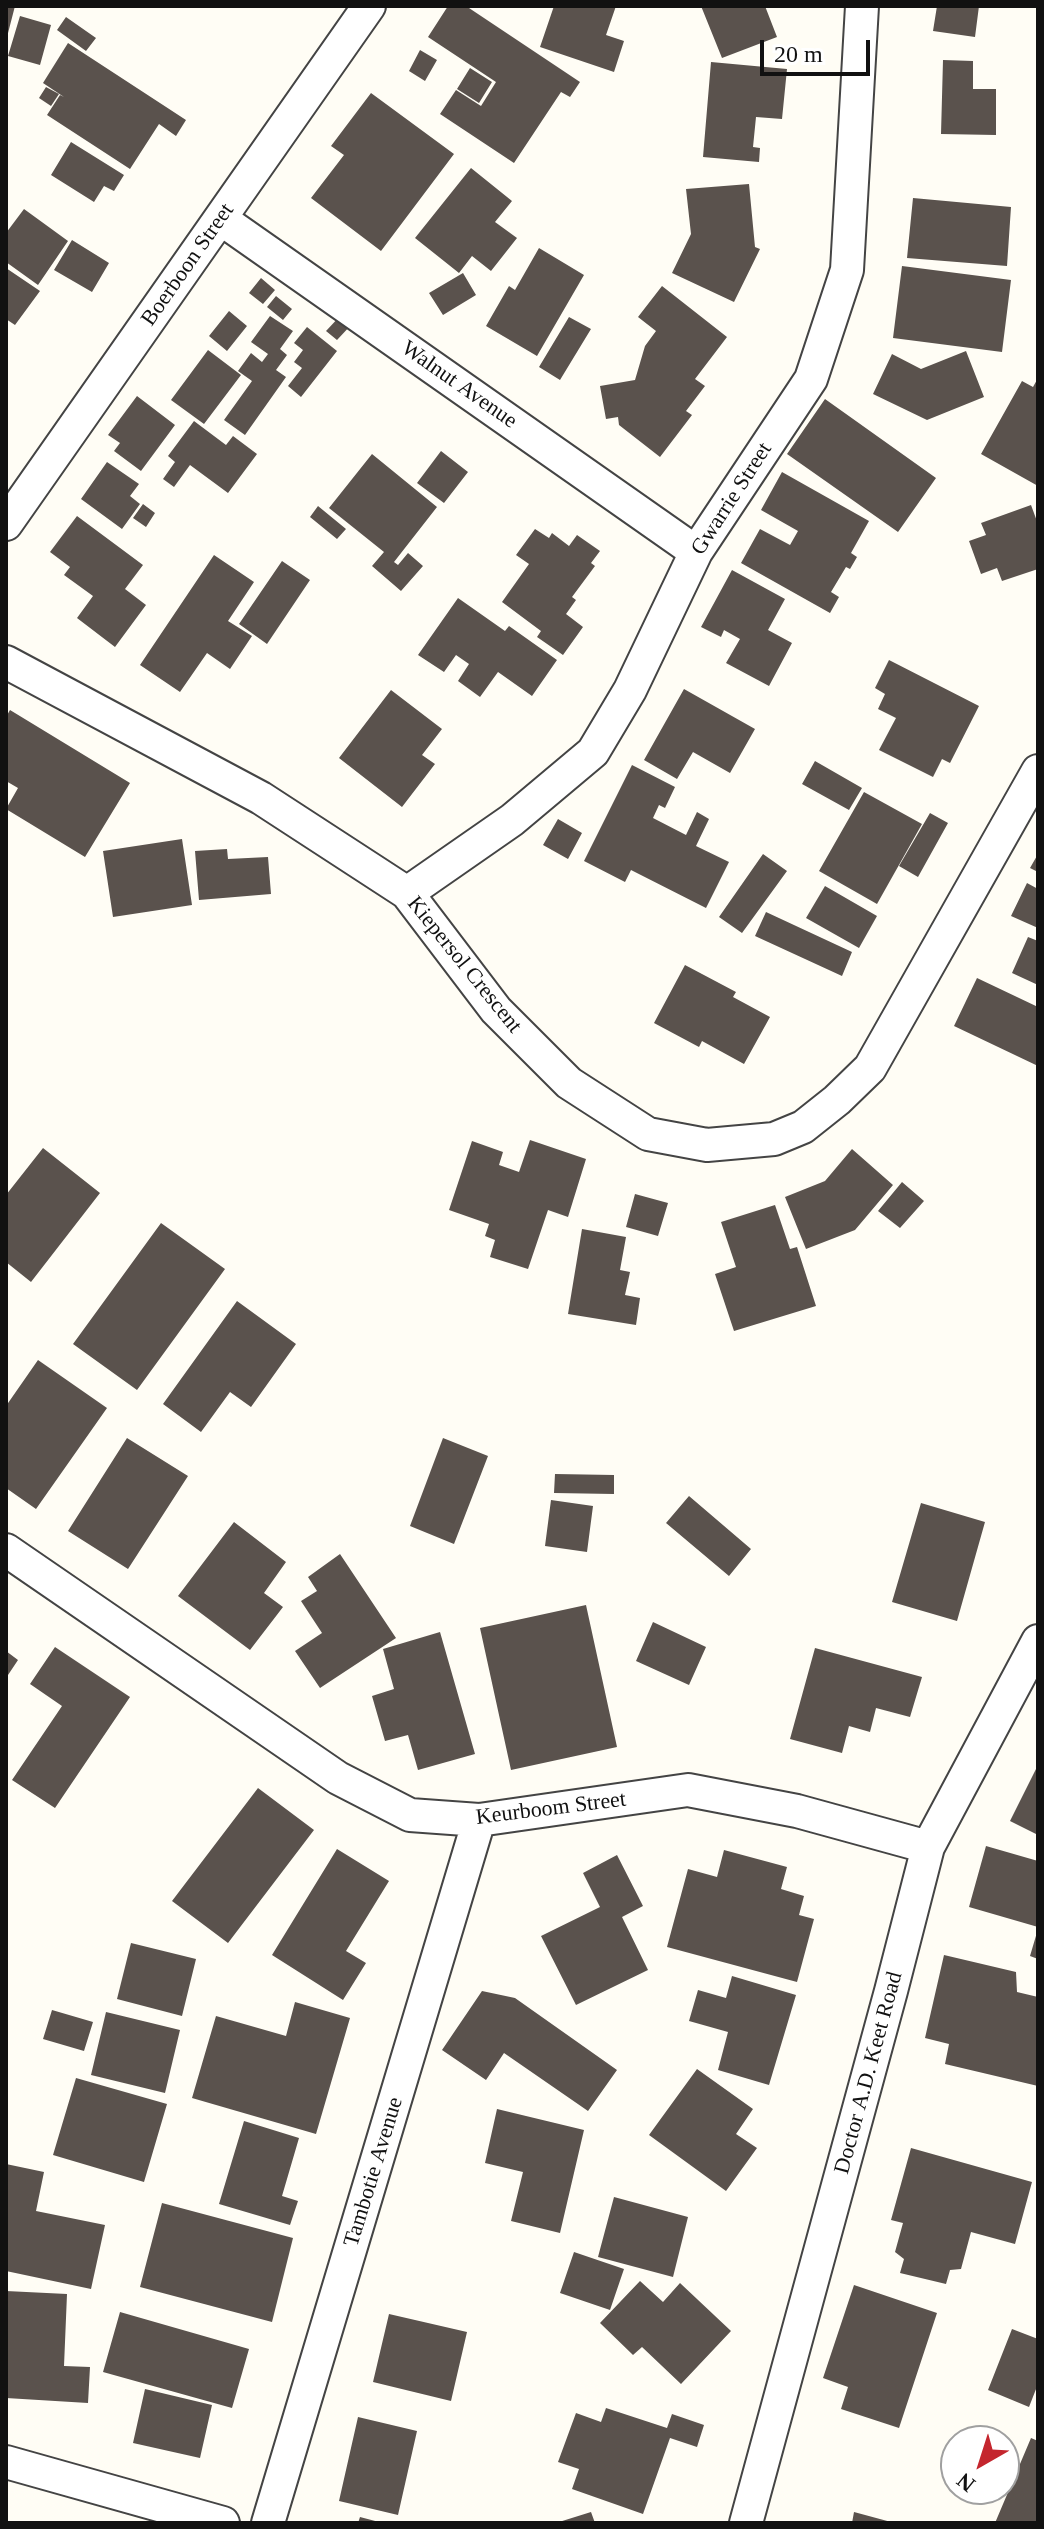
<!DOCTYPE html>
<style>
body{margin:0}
#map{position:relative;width:1044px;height:2529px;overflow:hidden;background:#fffdf5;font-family:"Times New Roman",serif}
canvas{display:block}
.frame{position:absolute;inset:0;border:8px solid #111;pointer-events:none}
.north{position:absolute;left:940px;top:2425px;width:80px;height:80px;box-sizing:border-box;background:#fff;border:2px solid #a0a0a0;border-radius:50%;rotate:219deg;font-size:22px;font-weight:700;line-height:32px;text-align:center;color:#111}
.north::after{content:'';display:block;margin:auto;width:28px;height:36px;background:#c4262e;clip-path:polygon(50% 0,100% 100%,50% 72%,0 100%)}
.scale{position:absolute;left:760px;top:40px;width:110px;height:36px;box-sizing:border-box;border:4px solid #111;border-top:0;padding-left:10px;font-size:24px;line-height:28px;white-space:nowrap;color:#111;-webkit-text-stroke:6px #fff;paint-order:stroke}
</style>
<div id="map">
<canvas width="1044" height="2529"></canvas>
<div class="frame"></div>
<div class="north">N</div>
<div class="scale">20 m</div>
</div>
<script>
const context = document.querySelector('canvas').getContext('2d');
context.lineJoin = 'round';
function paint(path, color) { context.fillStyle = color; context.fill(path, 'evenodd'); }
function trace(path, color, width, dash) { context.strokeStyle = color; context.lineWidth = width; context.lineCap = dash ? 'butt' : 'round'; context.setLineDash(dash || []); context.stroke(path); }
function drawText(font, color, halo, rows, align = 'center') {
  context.font = font + ' "Times New Roman",serif'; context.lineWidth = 8; context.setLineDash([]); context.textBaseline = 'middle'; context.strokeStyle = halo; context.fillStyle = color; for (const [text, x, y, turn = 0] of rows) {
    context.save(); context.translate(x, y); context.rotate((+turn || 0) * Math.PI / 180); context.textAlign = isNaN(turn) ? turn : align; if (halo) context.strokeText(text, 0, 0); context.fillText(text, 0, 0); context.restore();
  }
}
const building = new Path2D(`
 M 6,6 L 15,6 L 7,37 L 6,37 Z
 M 448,6 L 466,6 L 580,82 L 570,97 L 561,92 L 514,163 L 440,114 L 456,90 L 481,106 L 496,82 L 428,37 Z
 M 554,6 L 616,6 L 606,35 L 624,41 L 614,72 L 540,47 Z
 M 701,6 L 765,6 L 777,37 L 722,58 Z
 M 937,6 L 979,6 L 975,37 L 933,31 Z
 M 20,16 L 51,25 L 40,65 L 8,56 Z
 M 66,17 L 96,38 L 86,51 L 57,30 Z
 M 68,43 L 186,120 L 176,136 L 159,124 L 130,169 L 47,115 L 60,95 L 64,97 L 43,83 Z
 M 420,50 L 437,60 L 425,81 L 409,71 Z
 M 943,60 L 973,61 L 973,89 L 996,89 L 996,135 L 941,134 Z
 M 711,62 L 787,69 L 782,119 L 756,117 L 753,147 L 760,148 L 759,162 L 703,157 Z
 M 470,68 L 492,82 L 479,103 L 457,89 Z
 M 46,87 L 59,94 L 51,106 L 39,98 Z
 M 371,93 L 454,154 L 381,251 L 311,198 L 344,155 L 331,146 Z
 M 71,142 L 124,175 L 114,191 L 104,186 L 94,202 L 51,175 Z
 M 471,168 L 512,201 L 495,222 L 517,238 L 491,271 L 472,256 L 459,273 L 415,238 Z
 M 749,184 L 755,247 L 760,249 L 734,302 L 672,273 L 691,234 L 686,189 Z
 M 913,198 L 1011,207 L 1007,266 L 907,258 Z
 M 24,209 L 68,241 L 38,285 L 6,262 L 6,233 Z
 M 72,240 L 109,263 L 92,292 L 54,270 Z
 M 539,248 L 584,275 L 537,356 L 486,326 L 509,286 L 515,290 Z
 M 902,266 L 1011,280 L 1002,352 L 893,338 Z
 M 6,268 L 40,291 L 15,325 L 6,319 Z
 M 463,273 L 476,295 L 443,315 L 429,293 Z
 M 261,278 L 275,290 L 263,304 L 249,293 Z
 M 662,286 L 727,337 L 695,379 L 705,386 L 686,411 L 692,415 L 660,457 L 619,425 L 618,417 L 606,419 L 600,386 L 635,380 L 645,346 L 656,331 L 638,317 Z
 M 276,296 L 292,309 L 283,320 L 267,307 Z
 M 229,311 L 247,326 L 227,351 L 209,336 Z
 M 341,315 L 352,324 L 337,340 L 326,331 Z
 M 270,316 L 293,331 L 280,349 L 287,355 L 276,370 L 286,377 L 245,435 L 224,420 L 252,381 L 238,371 L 251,353 L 262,362 L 268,354 L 251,342 Z
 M 569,317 L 591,329 L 560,380 L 539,367 Z
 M 307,327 L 337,351 L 301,397 L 288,386 L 302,368 L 294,362 L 303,350 L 294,343 Z
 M 208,350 L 241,375 L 204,424 L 171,400 Z
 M 966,351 L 984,397 L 927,420 L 873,394 L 892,354 L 921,369 Z
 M 1038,378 L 1038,486 L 981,454 L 1022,381 L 1033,387 Z
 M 137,396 L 175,425 L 141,471 L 114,451 L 120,443 L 108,435 Z
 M 825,399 L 936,478 L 898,532 L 787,454 Z
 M 194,421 L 226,445 L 233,436 L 257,454 L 228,493 L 190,465 L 174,487 L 163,479 L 175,462 L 168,456 Z
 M 441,451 L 468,472 L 444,503 L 417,483 Z
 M 372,454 L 437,507 L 394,562 L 398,565 L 408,553 L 423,566 L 401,591 L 372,566 L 384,552 L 329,508 Z
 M 107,462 L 139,484 L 130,496 L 140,504 L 122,529 L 81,499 Z
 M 782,472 L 869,521 L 851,553 L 857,557 L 850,569 L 846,567 L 831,592 L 839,597 L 830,613 L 741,563 L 760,529 L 790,545 L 798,531 L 761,510 Z
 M 143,504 L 155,513 L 146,527 L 133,518 Z
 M 1031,505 L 1038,524 L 1038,569 L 1002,581 L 997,568 L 981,574 L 969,541 L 986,535 L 981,523 Z
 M 318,506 L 346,529 L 337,539 L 310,517 Z
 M 77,516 L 143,565 L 125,589 L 146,605 L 115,647 L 77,618 L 93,596 L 64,575 L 70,567 L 50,552 Z
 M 535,529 L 549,538 L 552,533 L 569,546 L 577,535 L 600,551 L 591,563 L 595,566 L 572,597 L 576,600 L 566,614 L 583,627 L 563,655 L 537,637 L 541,631 L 502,602 L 529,564 L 516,555 Z
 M 214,555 L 254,582 L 228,621 L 252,636 L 230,669 L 207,653 L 180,692 L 140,665 Z
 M 282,561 L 310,580 L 267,644 L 239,624 Z
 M 732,570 L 785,599 L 768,630 L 792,643 L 769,686 L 726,663 L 740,639 L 724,630 L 721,637 L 701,627 Z
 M 458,598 L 505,631 L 509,626 L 557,660 L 532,696 L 498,672 L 480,697 L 458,681 L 469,664 L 456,655 L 444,672 L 418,655 Z
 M 889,660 L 979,706 L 950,763 L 942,759 L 933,777 L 879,750 L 896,718 L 878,709 L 885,694 L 875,688 Z
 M 684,689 L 755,729 L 730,773 L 693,752 L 677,779 L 644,760 Z
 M 391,690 L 442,729 L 422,755 L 435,764 L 402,807 L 339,758 Z
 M 10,710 L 130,783 L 85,857 L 6,809 L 18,788 L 6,781 L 6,717 Z
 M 815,761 L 862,788 L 849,810 L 802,784 Z
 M 632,765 L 675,787 L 665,808 L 659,805 L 653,818 L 686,835 L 697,812 L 709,819 L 696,846 L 729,862 L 706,908 L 631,870 L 625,882 L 584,861 Z
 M 864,792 L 922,824 L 877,904 L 819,871 Z
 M 930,813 L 948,823 L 918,877 L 899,866 Z
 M 558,819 L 582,833 L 568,859 L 543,845 Z
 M 182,839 L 192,905 L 113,917 L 103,851 Z
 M 227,849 L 228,859 L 268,857 L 271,894 L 199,900 L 195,851 Z
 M 763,854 L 787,871 L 742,933 L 719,917 Z
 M 1038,854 L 1038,872 L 1030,868 Z
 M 1027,883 L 1038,889 L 1038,928 L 1011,916 Z
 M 825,886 L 877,916 L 859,948 L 806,918 Z
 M 766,912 L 852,952 L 842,976 L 755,936 Z
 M 1028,937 L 1038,941 L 1038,985 L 1012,973 Z
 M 685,965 L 736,992 L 733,997 L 770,1017 L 744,1064 L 702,1041 L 699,1047 L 654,1023 Z
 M 977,978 L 1038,1007 L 1038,1066 L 954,1026 Z
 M 530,1140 L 586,1159 L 568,1217 L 548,1210 L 528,1269 L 490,1257 L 495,1240 L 485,1236 L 489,1224 L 449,1210 L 472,1141 L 503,1152 L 499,1165 L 519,1172 Z
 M 43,1148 L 100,1193 L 31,1282 L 6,1262 L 6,1195 Z
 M 852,1149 L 893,1185 L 855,1230 L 806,1249 L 785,1197 L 825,1181 Z
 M 902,1182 L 924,1201 L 900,1228 L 878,1211 Z
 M 635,1194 L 668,1203 L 658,1236 L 626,1227 Z
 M 775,1205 L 790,1249 L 797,1247 L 816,1306 L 734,1331 L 715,1274 L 736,1267 L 721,1222 Z
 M 161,1223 L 225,1269 L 137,1390 L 73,1344 Z
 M 582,1229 L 626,1237 L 620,1270 L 630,1272 L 625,1295 L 640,1298 L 636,1325 L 568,1314 Z
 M 237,1301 L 296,1344 L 251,1407 L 230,1392 L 201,1432 L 163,1404 Z
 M 38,1360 L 107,1408 L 36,1509 L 6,1488 L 6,1406 Z
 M 127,1438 L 188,1476 L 128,1569 L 68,1531 Z
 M 443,1438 L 488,1456 L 454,1544 L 410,1526 Z
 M 555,1474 L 614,1475 L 614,1494 L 554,1493 Z
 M 689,1496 L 751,1549 L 729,1576 L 666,1523 Z
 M 551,1500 L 593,1506 L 587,1552 L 545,1546 Z
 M 921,1503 L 985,1522 L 957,1621 L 892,1602 Z
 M 234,1522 L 286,1562 L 264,1593 L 283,1607 L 250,1650 L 178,1596 Z
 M 340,1554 L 396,1638 L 320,1688 L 295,1651 L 322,1633 L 301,1601 L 317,1591 L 308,1577 Z
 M 586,1605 L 617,1747 L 511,1770 L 480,1628 Z
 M 653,1622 L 706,1647 L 689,1685 L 636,1661 Z
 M 440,1632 L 475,1754 L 418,1770 L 408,1735 L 385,1741 L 372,1696 L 394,1689 L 383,1649 Z
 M 55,1647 L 130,1697 L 55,1808 L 12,1780 L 62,1706 L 30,1684 Z
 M 815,1648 L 922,1677 L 910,1717 L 876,1708 L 870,1732 L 849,1726 L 842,1753 L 790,1739 Z
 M 6,1651 L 18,1660 L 6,1678 Z
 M 1038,1765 L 1038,1835 L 1010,1821 Z
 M 258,1788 L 314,1830 L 228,1943 L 172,1901 Z
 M 986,1846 L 1038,1861 L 1038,1927 L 969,1907 Z
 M 337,1849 L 389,1881 L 346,1951 L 366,1963 L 343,2000 L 272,1955 Z
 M 724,1850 L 787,1867 L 781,1889 L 804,1896 L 799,1915 L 814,1919 L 797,1982 L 667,1947 L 688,1869 L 717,1877 Z
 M 617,1855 L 643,1906 L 622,1917 L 648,1970 L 576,2005 L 541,1936 L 600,1907 L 583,1873 Z
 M 1038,1929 L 1038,1959 L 1030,1956 Z
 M 131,1943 L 196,1959 L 182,2016 L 117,1999 Z
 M 944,1955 L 1016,1972 L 1017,1992 L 1038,1997 L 1038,2086 L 945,2064 L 949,2044 L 925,2038 Z
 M 732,1976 L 796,1995 L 769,2085 L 718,2070 L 728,2032 L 689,2021 L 698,1990 L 726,1998 Z
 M 482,1991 L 515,1998 L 617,2070 L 588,2111 L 504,2053 L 486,2080 L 442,2050 Z
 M 295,2002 L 350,2018 L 316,2134 L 192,2098 L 216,2016 L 286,2036 Z
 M 52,2010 L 93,2022 L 84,2051 L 43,2039 Z
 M 106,2012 L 180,2030 L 165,2093 L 91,2075 Z
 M 697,2069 L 753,2109 L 736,2134 L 757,2148 L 726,2191 L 649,2135 Z
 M 76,2078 L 167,2104 L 144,2182 L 53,2155 Z
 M 497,2109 L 584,2130 L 560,2233 L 511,2221 L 523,2172 L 485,2163 Z
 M 244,2121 L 299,2138 L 282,2196 L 298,2201 L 290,2225 L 219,2204 Z
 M 911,2148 L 1032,2182 L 1015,2244 L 971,2232 L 961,2269 L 950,2270 L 946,2284 L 900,2273 L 904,2259 L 895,2252 L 903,2223 L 891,2220 Z
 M 6,2164 L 44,2172 L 36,2211 L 105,2225 L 91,2289 L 6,2271 Z
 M 614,2197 L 688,2217 L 673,2277 L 598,2257 Z
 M 162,2203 L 293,2238 L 272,2322 L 140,2287 Z
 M 574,2252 L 624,2269 L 610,2310 L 560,2293 Z
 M 640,2281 L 663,2302 L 680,2283 L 731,2331 L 681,2384 L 642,2347 L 633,2355 L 600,2323 Z
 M 854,2285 L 937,2313 L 899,2428 L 841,2409 L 848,2387 L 823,2378 Z
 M 6,2291 L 67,2294 L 64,2366 L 90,2367 L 88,2403 L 6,2398 Z
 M 120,2312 L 249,2349 L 232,2408 L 103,2372 Z
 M 389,2314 L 467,2332 L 451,2401 L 373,2382 Z
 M 1012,2329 L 1038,2339 L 1038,2384 L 1029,2407 L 988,2390 Z
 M 145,2389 L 212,2405 L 200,2458 L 133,2443 Z
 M 606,2408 L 667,2428 L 672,2414 L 704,2425 L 697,2447 L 670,2438 L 643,2514 L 572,2489 L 579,2469 L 558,2462 L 576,2413 L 601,2422 Z
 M 358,2417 L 417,2431 L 398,2515 L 339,2501 Z
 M 1031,2438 L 1038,2441 L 1038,2523 L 995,2523 Z
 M 591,2512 L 595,2523 L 559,2523 L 559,2522 Z
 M 854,2512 L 891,2522 L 891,2523 L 852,2523 Z
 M 360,2517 L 379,2522 L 379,2523 L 358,2523 Z`);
const street = new Path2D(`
 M 221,219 L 696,552
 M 6,524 L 369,6
 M 6,662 L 261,798 L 407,893 L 496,1010 L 569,1083 L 648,1134 L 707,1145 L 774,1139 L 803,1127 L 837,1100 L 870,1068 L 1038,771
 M 407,893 L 512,820 L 593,752 L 630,690 L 696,552 L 811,379 L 847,270 L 862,6
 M 6,1550 L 338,1778 L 410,1815 L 479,1820 L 688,1790 L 797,1811 L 928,1847
 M 6,2462 L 223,2523
 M 268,2523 L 479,1820
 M 746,2523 L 891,1991 L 928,1847 L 1038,1641`);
const streetNames = [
 ["Boerboon Street",188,265,-55],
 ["Walnut Avenue",459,385,35],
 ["Gwarrie Street",732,499,-57],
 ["Kiepersol Crescent",464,965,51],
 ["Keurboom Street",551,1809,-7],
 ["Doctor A.D. Keet Road",869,2073,-75],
 ["Tambotie Avenue",374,2172,-73]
];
paint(building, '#5a524d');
trace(street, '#444', 36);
trace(street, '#fff', 32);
drawText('22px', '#111', '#fff', streetNames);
</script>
